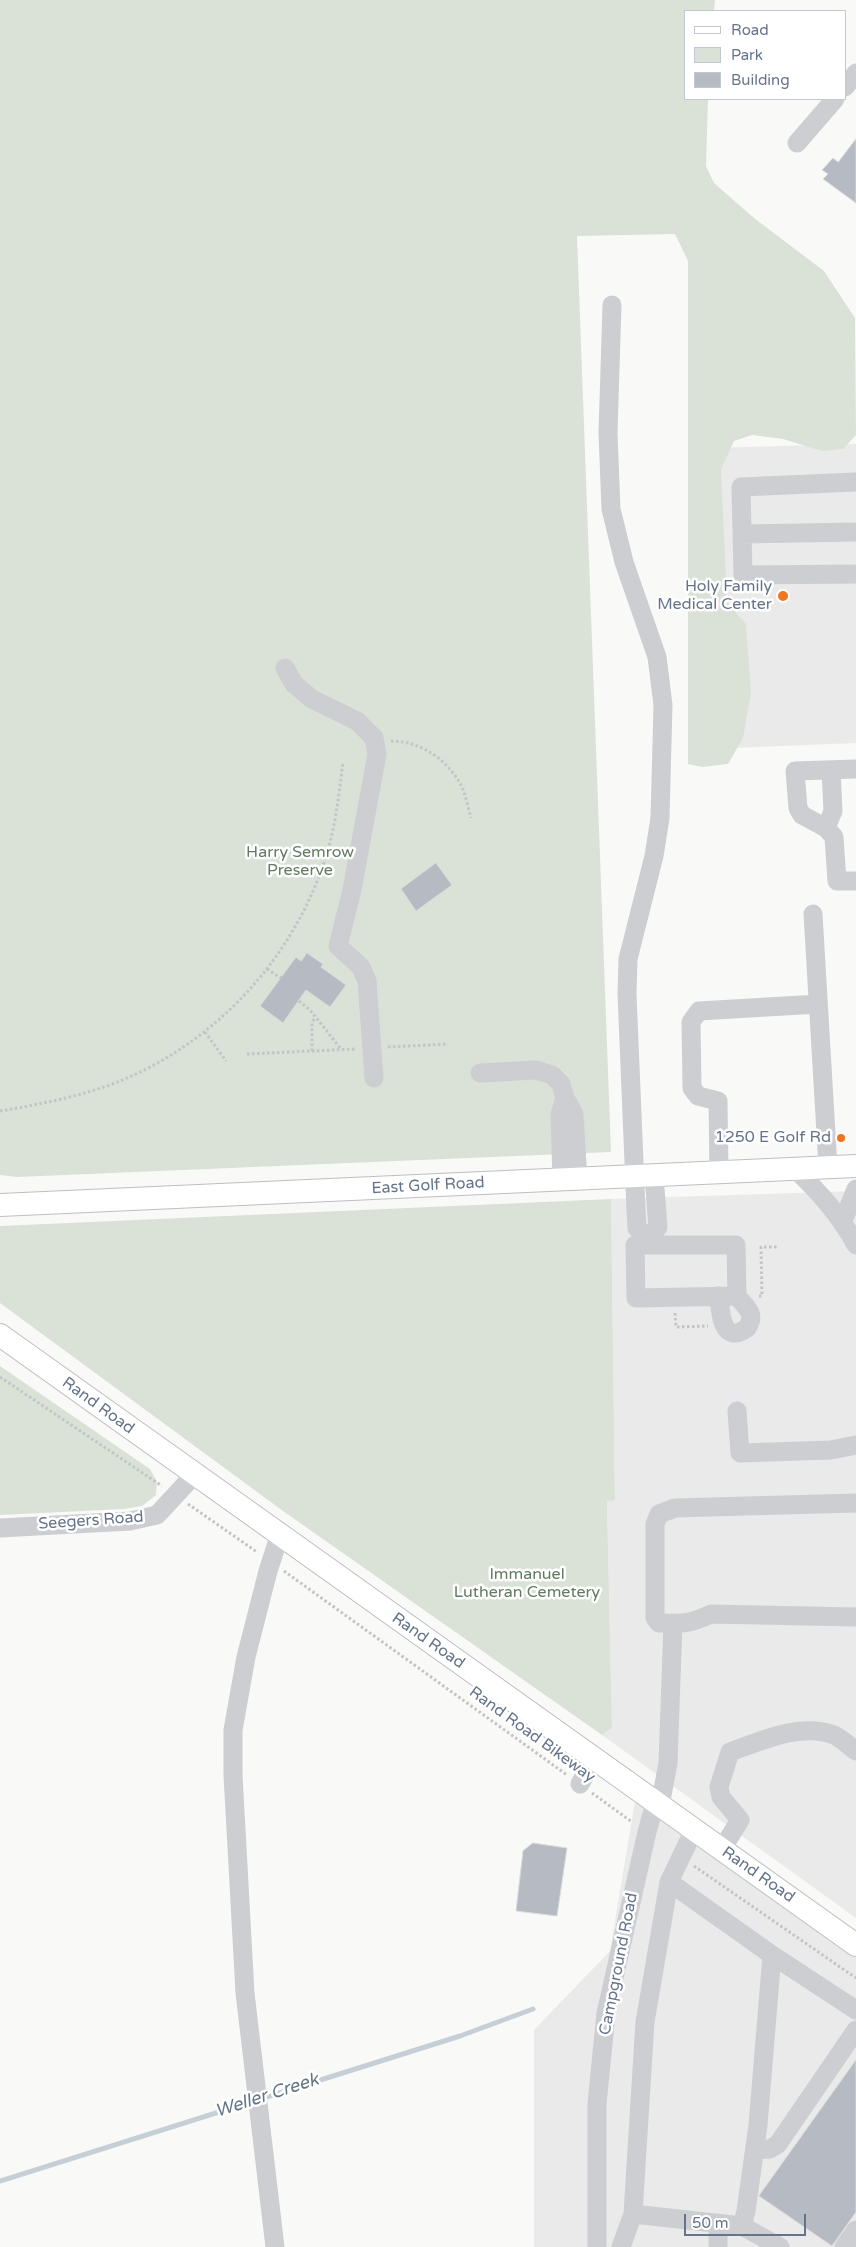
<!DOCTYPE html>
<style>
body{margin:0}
#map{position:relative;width:856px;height:2247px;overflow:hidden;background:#f9faf7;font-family:"Varela Round",sans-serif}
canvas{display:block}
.legend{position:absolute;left:684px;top:10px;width:162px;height:90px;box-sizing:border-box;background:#fff;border:1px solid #c2c7d1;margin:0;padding:6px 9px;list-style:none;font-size:15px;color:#66748b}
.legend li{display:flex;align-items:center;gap:10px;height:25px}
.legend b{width:25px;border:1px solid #c2c7d1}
.scale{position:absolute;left:684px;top:2214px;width:122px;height:22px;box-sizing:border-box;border:2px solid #66748b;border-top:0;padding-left:6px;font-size:15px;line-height:18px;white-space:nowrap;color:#66748b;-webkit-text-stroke:4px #fff;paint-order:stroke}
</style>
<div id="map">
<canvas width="856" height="2247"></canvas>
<ul class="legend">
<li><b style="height:6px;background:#fff"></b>Road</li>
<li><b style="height:14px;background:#dae2d7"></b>Park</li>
<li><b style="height:14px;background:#b6bbc3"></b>Building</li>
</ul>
<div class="scale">50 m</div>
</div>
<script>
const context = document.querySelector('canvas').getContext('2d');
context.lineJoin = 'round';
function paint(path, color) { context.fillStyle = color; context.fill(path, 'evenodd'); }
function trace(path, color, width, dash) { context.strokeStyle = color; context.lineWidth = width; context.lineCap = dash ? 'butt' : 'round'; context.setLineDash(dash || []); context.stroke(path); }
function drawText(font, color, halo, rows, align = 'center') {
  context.font = font + ' "Varela Round",sans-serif'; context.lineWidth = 5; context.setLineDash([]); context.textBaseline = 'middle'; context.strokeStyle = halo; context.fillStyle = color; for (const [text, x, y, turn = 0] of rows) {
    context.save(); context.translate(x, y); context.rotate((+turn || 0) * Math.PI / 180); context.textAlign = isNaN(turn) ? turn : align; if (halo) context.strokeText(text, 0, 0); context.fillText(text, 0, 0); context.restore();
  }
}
const built = new Path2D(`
 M 856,444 L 856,743 L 709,749 L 709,448 Z
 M 856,1191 L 856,1918 L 602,1735 L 612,1728 L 607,1500 L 615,1500 L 611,1199 Z
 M 635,1801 L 856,1956 L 856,2247 L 534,2247 L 534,2030 L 610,1951 Z`);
const green = new Path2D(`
 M 0,0 L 715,0 L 714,11 L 685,11 L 685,99 L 708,99 L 706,166 L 714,183 L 754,218 L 824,271 L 855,318 L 856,435 L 843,449 L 822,451 L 783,439 L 752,435 L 734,441 L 721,469 L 727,603 L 746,624 L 751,693 L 743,738 L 728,764 L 702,767 L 688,764 L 688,261 L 675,234 L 577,236 L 611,1152 L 17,1177 L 0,1175 Z
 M 611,1199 L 615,1500 L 607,1501 L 612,1728 L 602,1735 L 283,1511 L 0,1303 L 0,1226 Z
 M 0,1366 L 150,1469 L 157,1482 L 156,1495 L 142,1506 L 124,1509 L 0,1515 Z`);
const stream = new Path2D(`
 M 0,2181 L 460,2036 L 533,2009`);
const building = new Path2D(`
 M 856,139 L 856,203 L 823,179 L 828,174 L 822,170 L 833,158 L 838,162 Z
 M 436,863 L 452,885 L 416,911 L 401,889 Z
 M 307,953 L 323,964 L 321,967 L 346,985 L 330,1007 L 306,990 L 283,1023 L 260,1006 L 296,957 L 301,961 Z
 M 533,1843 L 567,1848 L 557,1916 L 516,1911 L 523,1851 Z
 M 856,2060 L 856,2212 L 832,2246 L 759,2196 Z`);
const path = new Path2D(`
 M 391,741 C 420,741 447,759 461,785 C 466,795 468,808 471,818
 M 267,969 L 281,978
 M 299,1001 L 310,1010 L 341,1049
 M 205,1032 L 226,1061
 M 388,1047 L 448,1044
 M 312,1051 L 312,1023 L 315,1017
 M 247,1054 L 355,1049
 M 0,1111 C 36,1105 72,1098 107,1086 C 212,1048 295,959 327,853 C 336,824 339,793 343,763
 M 759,1296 L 762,1296 L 761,1247 L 778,1247
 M 675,1313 L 676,1327 L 708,1326
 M 0,1377 L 162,1486
 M 188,1504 L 257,1552
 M 284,1571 L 567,1775
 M 592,1793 L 632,1822
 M 694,1866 L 856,1978`);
const minor = new Path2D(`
 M 845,87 L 856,73
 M 797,143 L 835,99
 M 612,305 L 608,433 L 611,509 L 624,562 L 657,657 L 663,705 L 660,818 L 654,856 L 628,959 L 627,994 L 636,1210 L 637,1228 L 647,1238 L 647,1245
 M 856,482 L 741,487 L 743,575 L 856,574
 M 742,534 L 856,532
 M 285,668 L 294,684 L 312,699 L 357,721 L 374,738 L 377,754 L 352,890 L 338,946 L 361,967 L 367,981 L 374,1078
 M 856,769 L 795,771 L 798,808 L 802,815 L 826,828 L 834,837 L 837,881 L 856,881
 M 826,828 L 833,811 L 831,770
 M 813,914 L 828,1167
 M 480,1073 L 536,1070 L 552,1075 L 561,1084 L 565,1098 L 574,1114 L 578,1180
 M 795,1169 C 819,1192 840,1215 856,1245
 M 719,1173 L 718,1101 L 698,1096 L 692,1088 L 691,1022 L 699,1011 L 818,1004
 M 562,1180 L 560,1114 L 565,1098
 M 843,1221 L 856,1189
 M 647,1238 L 658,1227 L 654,1176
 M 635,1245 L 736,1245 L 737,1296 L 636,1298 Z
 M 719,1296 C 720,1312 722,1346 747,1328 C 757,1313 745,1307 737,1296
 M 737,1411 L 740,1453 L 831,1450 L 856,1445
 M 856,1503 L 675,1508 L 659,1514 L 655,1524 L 655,1618 L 659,1623 C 682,1624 690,1624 711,1614 L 856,1617
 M 0,1528 L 130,1521 L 157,1515 L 194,1475
 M 580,1784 L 594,1759
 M 660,1806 L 668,1763 L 673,1623
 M 694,1830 L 669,1882 L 645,2022 L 633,2214 L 742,2226 L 780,2247
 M 722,1849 L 740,1820 L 721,1797 L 719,1787 L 730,1752 C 761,1741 801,1722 834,1735 C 841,1738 849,1746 856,1751
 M 669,1882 L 772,1955 L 758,2125 L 746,2211 L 742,2226
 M 772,1955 L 856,2010
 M 755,2150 L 770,2149 L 778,2144 L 856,2030
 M 718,2223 L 718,2247
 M 275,2247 L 245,1993 L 233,1775 L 233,1730 L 246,1657 L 268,1571 L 280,1534
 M 597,2247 L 597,2104 L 606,2013 L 647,1832 L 655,1803
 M 621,2247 L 633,2214
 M 844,2247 L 856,2230`);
const major = new Path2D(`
 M 0,1205 L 856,1166
 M 0,1335 L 856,1945`);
const markers = [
 [783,596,6,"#f4741d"],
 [841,1138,5,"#f4741d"]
];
const poiNames = [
 ["Holy Family",772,587],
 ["Medical Center",772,605],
 ["1250 E Golf Rd",831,1138]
];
const parkNames = [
 ["Harry Semrow",300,853],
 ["Preserve",300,871],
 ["Immanuel",527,1575],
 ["Lutheran Cemetery",527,1593]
];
const streetNames = [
 ["East Golf Road",428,1186,-3],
 ["Rand Road",98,1406,36],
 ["Seegers Road",91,1521,-4],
 ["Rand Road",428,1641,35],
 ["Rand Road Bikeway",532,1735,36],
 ["Rand Road",758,1875,35],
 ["Campground Road",619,1964,-79]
];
const waterNames = [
 ["Weller Creek",267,2096,-18]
];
paint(built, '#eaeaea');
paint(green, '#dae2d7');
trace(stream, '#c7cfd6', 5);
paint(building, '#b6bbc3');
trace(building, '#dbdbd9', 1);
trace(major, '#bcbfc4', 24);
trace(path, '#c2c4c7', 3, [2.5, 2.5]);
trace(minor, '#ccced2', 19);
trace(major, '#fff', 22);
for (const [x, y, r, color] of markers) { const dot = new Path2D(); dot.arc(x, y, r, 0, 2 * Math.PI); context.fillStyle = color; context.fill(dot); trace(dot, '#fff', 2); }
drawText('16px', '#66748b', '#fff', poiNames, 'right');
drawText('16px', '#627b61', '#fff', parkNames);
drawText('16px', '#66748b', '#fff', streetNames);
drawText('italic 18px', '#627686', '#fff', waterNames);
</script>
